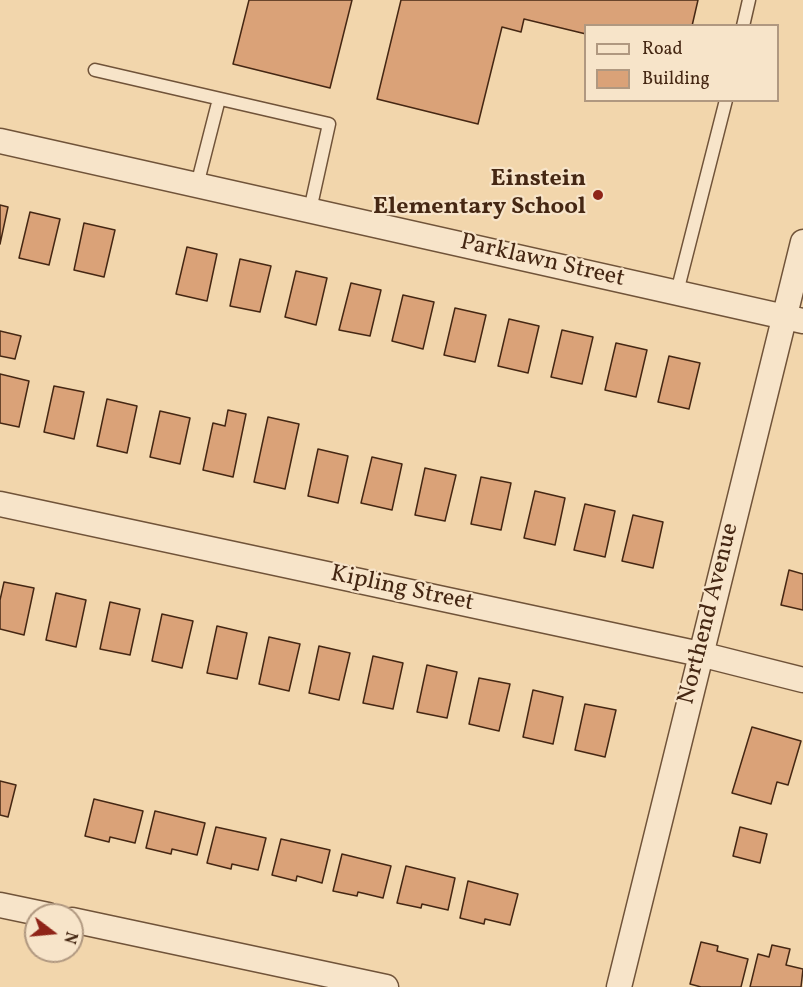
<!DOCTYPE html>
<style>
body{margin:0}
#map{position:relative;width:803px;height:987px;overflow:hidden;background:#f2d6ac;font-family:Vollkorn,serif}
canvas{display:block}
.legend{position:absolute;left:584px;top:24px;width:195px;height:78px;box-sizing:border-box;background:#f7e4c9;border:2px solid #b09880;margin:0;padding:8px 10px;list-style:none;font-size:18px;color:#452713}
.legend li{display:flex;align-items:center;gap:12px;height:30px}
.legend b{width:30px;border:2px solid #b09880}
.north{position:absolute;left:24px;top:903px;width:60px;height:60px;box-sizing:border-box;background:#f7e4c9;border:2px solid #b09880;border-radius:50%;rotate:106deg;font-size:16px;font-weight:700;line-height:24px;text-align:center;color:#452713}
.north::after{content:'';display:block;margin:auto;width:21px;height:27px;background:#8f2418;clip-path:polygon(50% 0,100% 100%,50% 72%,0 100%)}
</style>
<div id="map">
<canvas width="803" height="987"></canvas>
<ul class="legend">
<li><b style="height:8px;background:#f7e4c9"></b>Road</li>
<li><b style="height:16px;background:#daa278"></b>Building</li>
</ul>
<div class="north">N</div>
</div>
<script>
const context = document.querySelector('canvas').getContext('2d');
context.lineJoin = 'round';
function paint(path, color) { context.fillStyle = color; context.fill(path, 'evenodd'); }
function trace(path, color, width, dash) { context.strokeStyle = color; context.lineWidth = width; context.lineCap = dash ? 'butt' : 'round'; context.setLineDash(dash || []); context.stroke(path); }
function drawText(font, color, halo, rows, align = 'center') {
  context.font = font + ' Vollkorn,serif'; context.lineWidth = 4.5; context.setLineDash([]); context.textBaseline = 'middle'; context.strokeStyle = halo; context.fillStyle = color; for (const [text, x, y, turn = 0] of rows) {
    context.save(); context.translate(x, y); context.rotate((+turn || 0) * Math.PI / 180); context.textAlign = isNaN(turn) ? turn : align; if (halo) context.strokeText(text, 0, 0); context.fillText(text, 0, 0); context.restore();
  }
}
const building = new Path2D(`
 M 249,0 L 352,0 L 330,88 L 233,64 Z
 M 401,0 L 698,0 L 692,26 L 586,26 L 586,34 L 524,19 L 521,32 L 502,27 L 478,124 L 377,99 Z
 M 0,205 L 8,207 L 0,244 Z
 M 30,212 L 60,219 L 49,265 L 19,258 Z
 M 84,223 L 115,230 L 104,277 L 74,270 Z
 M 187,247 L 217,254 L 207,301 L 176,294 Z
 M 240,259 L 271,266 L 260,312 L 230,306 Z
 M 296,271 L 327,278 L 316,325 L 285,317 Z
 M 351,283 L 381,290 L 370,336 L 339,330 Z
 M 403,295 L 434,302 L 423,349 L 392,341 Z
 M 455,308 L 486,315 L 475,362 L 444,355 Z
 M 509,319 L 539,326 L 528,373 L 498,366 Z
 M 562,330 L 593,337 L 582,384 L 551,377 Z
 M 0,331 L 21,336 L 15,359 L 0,356 Z
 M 616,343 L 647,350 L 636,397 L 605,390 Z
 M 669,356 L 700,363 L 689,409 L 658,402 Z
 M 0,374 L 29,381 L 19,427 L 0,423 Z
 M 54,386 L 84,392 L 74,439 L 44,432 Z
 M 107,399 L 137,406 L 127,453 L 97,446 Z
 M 228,410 L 246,414 L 233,477 L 203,470 L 213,423 L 225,426 Z
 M 160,411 L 190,418 L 180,464 L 150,457 Z
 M 268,417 L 299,424 L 285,489 L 254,482 Z
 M 318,449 L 348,456 L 338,503 L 308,496 Z
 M 372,457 L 402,464 L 392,510 L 361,503 Z
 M 425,468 L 456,475 L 445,521 L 415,515 Z
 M 481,477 L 511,483 L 501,530 L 471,524 Z
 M 535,491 L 565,498 L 555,545 L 524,538 Z
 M 585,504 L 615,511 L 605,557 L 574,550 Z
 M 633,515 L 663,522 L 653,568 L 622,561 Z
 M 789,570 L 803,574 L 803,610 L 781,605 Z
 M 4,582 L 34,588 L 24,635 L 0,629 L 0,600 Z
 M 56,593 L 86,600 L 76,647 L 46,640 Z
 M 110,602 L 140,609 L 130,655 L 100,649 Z
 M 162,614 L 193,621 L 182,668 L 152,661 Z
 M 217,626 L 247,633 L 237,679 L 207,673 Z
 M 269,637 L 300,644 L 289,691 L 259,684 Z
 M 319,646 L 350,653 L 339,700 L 309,693 Z
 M 373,656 L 403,663 L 393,709 L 363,703 Z
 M 427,665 L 457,672 L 447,718 L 417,712 Z
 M 479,678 L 510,684 L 499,731 L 469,724 Z
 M 533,690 L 563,697 L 553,744 L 523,737 Z
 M 585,704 L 616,710 L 605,757 L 575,750 Z
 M 752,727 L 801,741 L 788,785 L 777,782 L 771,804 L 732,793 Z
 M 0,781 L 16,785 L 8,817 L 0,815 Z
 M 94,799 L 143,811 L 135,843 L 110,837 L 109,842 L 85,836 Z
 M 155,811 L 205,823 L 197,855 L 172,849 L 171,854 L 146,848 Z
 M 216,827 L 266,838 L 258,870 L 232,864 L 231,869 L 207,863 Z
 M 740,827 L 767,834 L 760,863 L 733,856 Z
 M 281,839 L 330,850 L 322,883 L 297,876 L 296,881 L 272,875 Z
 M 342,854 L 391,866 L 383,898 L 358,892 L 357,896 L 333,891 Z
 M 406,866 L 455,878 L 448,910 L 422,904 L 421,908 L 397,903 Z
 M 468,881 L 518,894 L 510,925 L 485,919 L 484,924 L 460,918 Z
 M 701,942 L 718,946 L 717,951 L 748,959 L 741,987 L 701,987 L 690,984 Z
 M 772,945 L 790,949 L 786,965 L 803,969 L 801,987 L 750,987 L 758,954 L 769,957 Z`);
const lane = new Path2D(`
 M 743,26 L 749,0
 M 95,70 L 329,124 L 310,210
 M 197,185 L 219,99
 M 677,292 L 726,100`);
const street = new Path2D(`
 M 0,141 L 803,321
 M 0,504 L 700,654 L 803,680
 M 0,905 L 48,915
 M 72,920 L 386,987
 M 619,987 L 803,242`);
const markers = [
 [598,195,6,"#8f2418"]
];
const poiNames = [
 ["Einstein",586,181],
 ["Elementary School",586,209]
];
const streetNames = [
 ["Parklawn Street",542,262,13],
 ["Kipling Street",402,590,12],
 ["Northend Avenue",710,614,-76]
];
paint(building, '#daa278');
trace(building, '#452713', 1.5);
trace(lane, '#705339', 15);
trace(street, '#705339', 27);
trace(lane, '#f7e4c9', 12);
trace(street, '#f7e4c9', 24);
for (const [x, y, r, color] of markers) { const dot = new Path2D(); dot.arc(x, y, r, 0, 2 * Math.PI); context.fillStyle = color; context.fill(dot); trace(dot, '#f7e4c9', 2); }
drawText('bold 24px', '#452713', '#f7e4c9', poiNames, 'right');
drawText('24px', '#452713', '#f7e4c9', streetNames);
</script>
